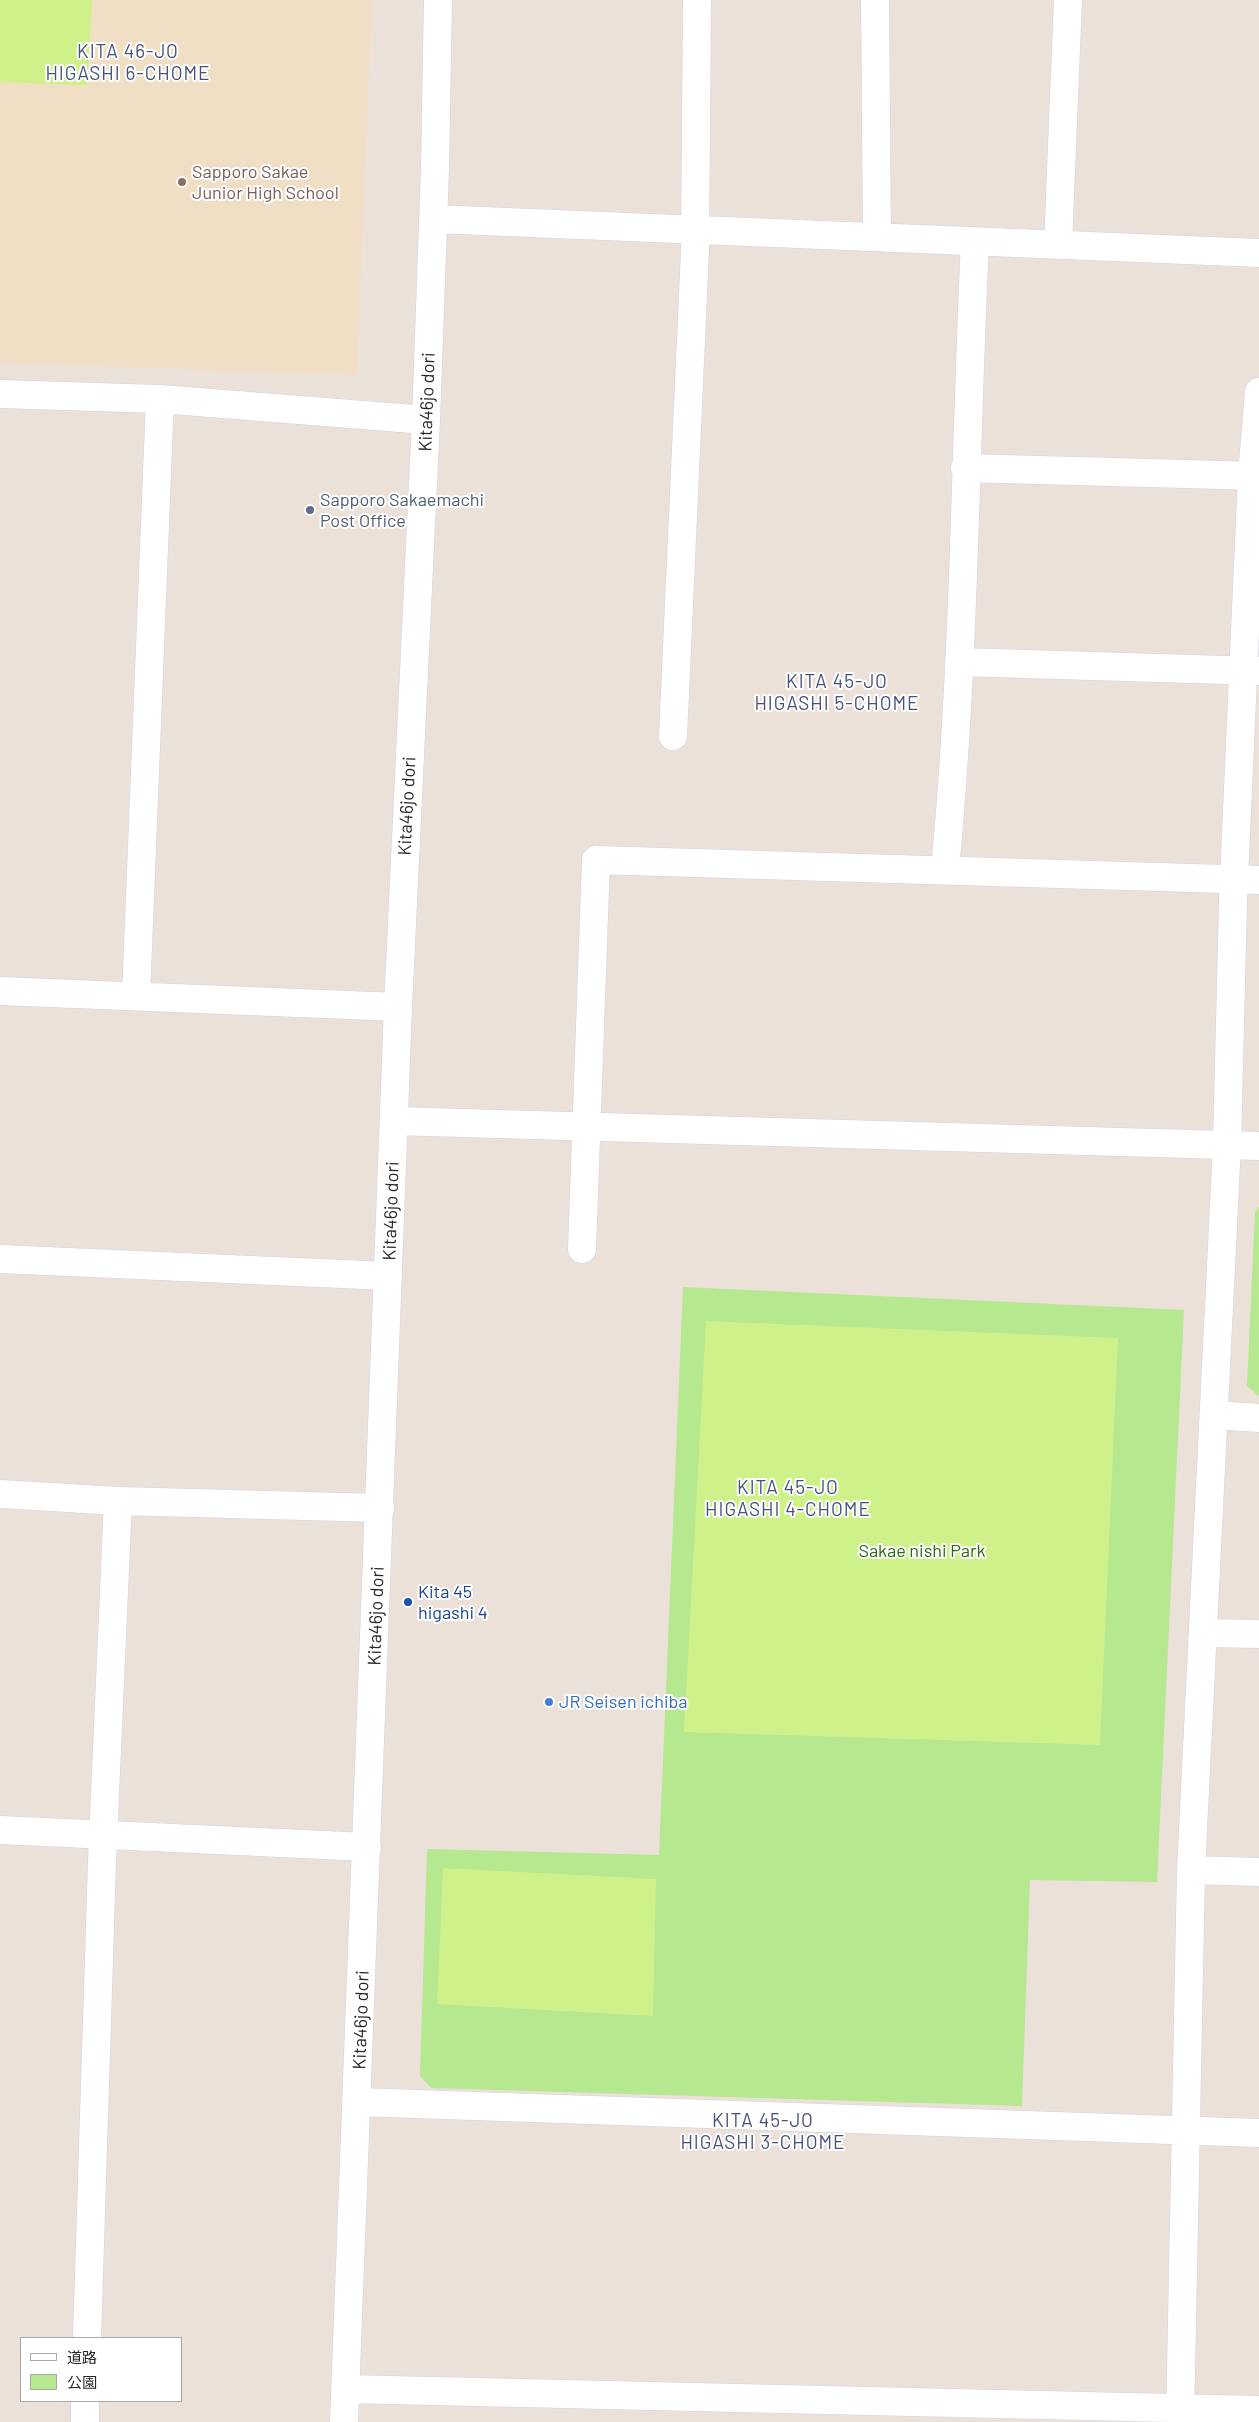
<!DOCTYPE html>
<meta charset="utf-8">
<style>
body{margin:0}
#map{position:relative;width:1259px;height:2422px;overflow:hidden;background:#ece1d8;font-family:Barlow,"Noto Sans JP",sans-serif}
canvas{display:block}
.legend{position:absolute;left:20px;top:2337px;width:162px;height:65px;box-sizing:border-box;background:#fff;border:1px solid #a9a9a9;margin:0;padding:6px 9px;list-style:none;font-size:15px;color:#282828}
.legend li{display:flex;align-items:center;gap:10px;height:25px}
.legend b{width:25px;border:1px solid #a9a9a9}
</style>
<div id="map">
<canvas width="1259" height="2422"></canvas>
<ul class="legend">
<li><b style="height:6px;background:#fff"></b>道路</li>
<li><b style="height:14px;background:#b5e88f"></b>公園</li>
</ul>
</div>
<script>
const context = document.querySelector('canvas').getContext('2d');
context.lineJoin = 'round';
function paint(path, color) { context.fillStyle = color; context.fill(path, 'evenodd'); }
function trace(path, color, width, dash) { context.strokeStyle = color; context.lineWidth = width; context.lineCap = dash ? 'butt' : 'round'; context.setLineDash(dash || []); context.stroke(path); }
function drawText(font, color, halo, rows, align = 'center') {
  context.font = font + ' Barlow,sans-serif'; context.lineWidth = 4; context.setLineDash([]); context.textBaseline = 'middle'; context.strokeStyle = halo; context.fillStyle = color; for (const [text, x, y, turn = 0] of rows) {
    context.save(); context.translate(x, y); context.rotate((+turn || 0) * Math.PI / 180); context.textAlign = isNaN(turn) ? turn : align; if (halo) context.strokeText(text, 0, 0); context.fillText(text, 0, 0); context.restore();
  }
}
const education = new Path2D(`
 M 0,0 L 372,0 L 357,375 L 0,363 Z`);
const green = new Path2D(`
 M 1259,1207 L 1259,1396 L 1247,1386 L 1255,1212 Z
 M 683,1287 L 1184,1310 L 1157,1882 L 1030,1880 L 1022,2106 L 431,2088 L 420,2076 L 427,1849 L 659,1855 Z`);
const pitch = new Path2D(`
 M 0,0 L 92,0 L 87,85 L 0,82 Z
 M 706,1321 L 1118,1338 L 1100,1745 L 684,1732 Z
 M 443,1868 L 656,1879 L 653,2016 L 437,2004 Z`);
const minor = new Path2D(`
 M 875,0 L 877,237
 M 434,219 L 1259,253
 M 1058,244 L 1068,0
 M 0,394 L 160,399 L 426,420
 M 965,468 L 1259,476
 M 960,662 L 1259,671
 M 673,736 L 695,251 L 697,0
 M 945,869 C 965,660 965,450 975,241
 M 0,991 L 398,1007
 M 136,996 L 160,399
 M 394,1121 L 1259,1146
 M 582,1249 L 596,860 L 1259,880
 M 0,1259 L 388,1276
 M 1214,1415 L 1259,1418
 M 0,1494 L 118,1501 L 380,1508
 M 1203,1633 L 1259,1634
 M 0,1830 L 367,1847
 M 1191,1870 L 1259,1872
 M 358,2102 L 1259,2133
 M 87,2338 L 102,1862 L 118,1501
 M 346,2389 L 1259,2410
 M 85,2422 L 85,2401
 M 344,2422 L 398,1007 L 426,420 L 435,168 L 438,0
 M 1180,2422 L 1191,1870 L 1227,1145 L 1233,901 L 1252,475 L 1259,392`);
const markers = [
 [182,182,5,"#8d6e63"],
 [310,510,5,"#5c6f8a"],
 [408,1602,5,"#1a4fb4"],
 [549,1702,5,"#3f7fe0"]
];
const educationNames = [
 ["Sapporo Sakae",192,172],
 ["Junior High School",192,193]
];
const streetNames = [
 ["Kita46jo dori",427,402,-88],
 ["Kita46jo dori",407,806,-87],
 ["Kita46jo dori",391,1211,-88],
 ["Kita46jo dori",376,1616,-88],
 ["Kita46jo dori",361,2020,-88]
];
const serviceNames = [
 ["Sapporo Sakaemachi",320,500],
 ["Post Office",320,521]
];
const parkNames = [
 ["Sakae nishi Park",922,1551]
];
const transitNames = [
 ["Kita 45",418,1592],
 ["higashi 4",418,1613]
];
const shopNames = [
 ["JR Seisen ichiba",559,1702]
];
const neighbourhoodNames = [
 ["KITA 46-JO",128,52],
 ["HIGASHI 6-CHOME",128,74],
 ["KITA 45-JO",837,682],
 ["HIGASHI 5-CHOME",837,704],
 ["KITA 45-JO",788,1488],
 ["HIGASHI 4-CHOME",788,1510],
 ["KITA 45-JO",763,2121],
 ["HIGASHI 3-CHOME",763,2143]
];
paint(education, '#f0dec5');
paint(green, '#b5e88f');
paint(pitch, '#cef189');
trace(minor, '#cdd3e3', 29);
trace(minor, '#fff', 28);
for (const [x, y, r, color] of markers) { const dot = new Path2D(); dot.arc(x, y, r, 0, 2 * Math.PI); context.fillStyle = color; context.fill(dot); trace(dot, '#fff', 2); }
drawText('18px', '#785e54', '#fff', educationNames, 'left');
drawText('18px', '#282828', '#fff', streetNames);
drawText('18px', '#4e5e75', '#fff', serviceNames, 'left');
drawText('18px', '#2d6913', '#fff', parkNames);
drawText('18px', '#164399', '#fff', transitNames, 'left');
drawText('18px', '#366cbe', '#fff', shopNames, 'left');
context.letterSpacing = '1px';
drawText('19px', '#45537c', '#fff', neighbourhoodNames);
context.letterSpacing = '0px';
</script>
